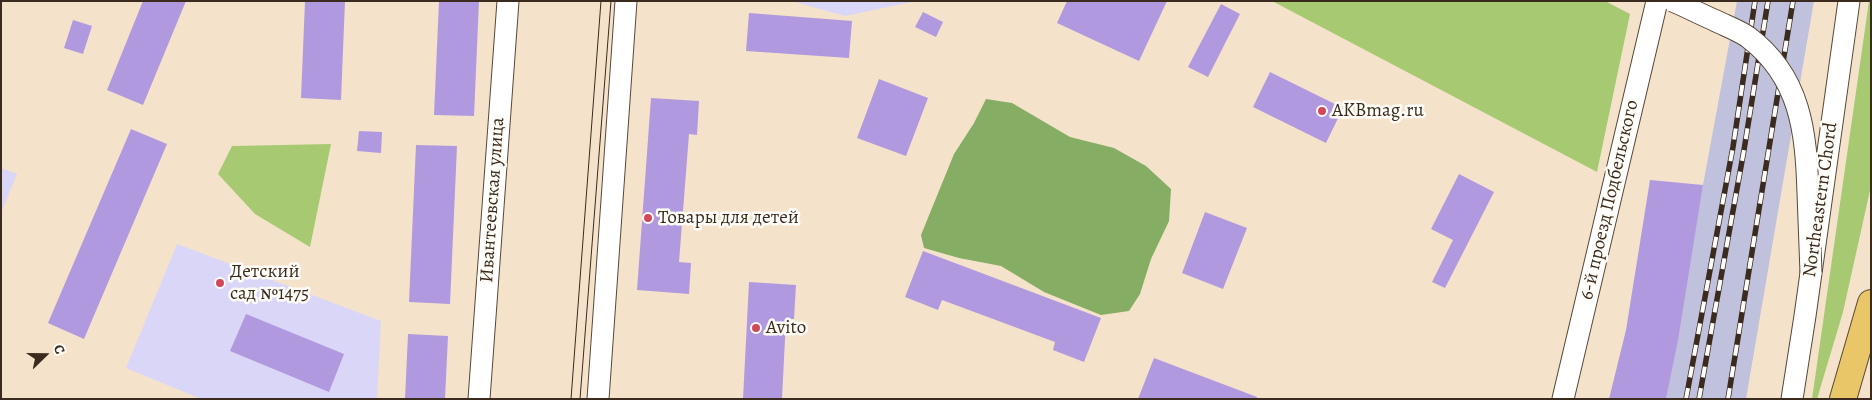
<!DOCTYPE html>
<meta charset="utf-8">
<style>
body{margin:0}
#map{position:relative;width:1872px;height:400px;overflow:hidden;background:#f4e3ca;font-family:Alegreya,serif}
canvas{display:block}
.frame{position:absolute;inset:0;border:2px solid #3b2a1e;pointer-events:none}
.north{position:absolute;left:20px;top:330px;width:50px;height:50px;-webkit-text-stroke:4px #fdfcf7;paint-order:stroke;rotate:68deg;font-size:14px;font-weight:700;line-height:20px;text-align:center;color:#3b2a1e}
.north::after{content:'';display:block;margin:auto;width:18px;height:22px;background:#3b2a1e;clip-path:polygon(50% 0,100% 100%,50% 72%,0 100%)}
</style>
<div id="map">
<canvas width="1872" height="400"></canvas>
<div class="frame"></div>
<div class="north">С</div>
</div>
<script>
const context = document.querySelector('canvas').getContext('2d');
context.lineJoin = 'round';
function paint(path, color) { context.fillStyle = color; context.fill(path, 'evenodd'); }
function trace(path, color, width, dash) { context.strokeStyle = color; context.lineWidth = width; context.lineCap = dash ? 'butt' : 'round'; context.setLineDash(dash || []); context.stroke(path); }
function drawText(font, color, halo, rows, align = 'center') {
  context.font = font + ' Alegreya,serif'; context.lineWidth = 5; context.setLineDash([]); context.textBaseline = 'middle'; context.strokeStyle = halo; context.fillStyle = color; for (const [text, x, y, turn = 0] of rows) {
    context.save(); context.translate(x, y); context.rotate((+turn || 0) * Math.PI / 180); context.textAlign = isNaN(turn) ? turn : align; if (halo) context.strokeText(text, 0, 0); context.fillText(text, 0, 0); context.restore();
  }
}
const built = new Path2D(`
 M 791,1 L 917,1 L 845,16 Z
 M 1,168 L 17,174 L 1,213 Z
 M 177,244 L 381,321 L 377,399 L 201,399 L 126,368 Z`);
const industrial = new Path2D(`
 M 1737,1 L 1814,1 L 1746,399 L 1666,399 L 1703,185 Z`);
const green = new Path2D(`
 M 1272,1 L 1605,1 L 1630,14 L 1597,172 Z
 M 1869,1 L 1871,1 L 1871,186 L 1843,312 L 1817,399 L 1812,399 Z
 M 331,144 L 310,247 L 255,214 L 218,174 L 232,146 Z`);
const forest = new Path2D(`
 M 986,99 L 1012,103 L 1070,137 L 1114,148 L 1146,166 L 1171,189 L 1169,221 L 1151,259 L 1140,294 L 1129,311 L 1101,315 L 1044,292 L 1001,266 L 959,258 L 924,248 L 921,235 L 954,154 L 974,123 Z`);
const building = new Path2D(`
 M 143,1 L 186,1 L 143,105 L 107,90 Z
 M 305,1 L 345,1 L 341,100 L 301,98 Z
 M 439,1 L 479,1 L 474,116 L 434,115 Z
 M 1067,1 L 1167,1 L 1139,61 L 1057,23 Z
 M 1221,4 L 1240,14 L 1208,77 L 1188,67 Z
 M 923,12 L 943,22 L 936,37 L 915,27 Z
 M 749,13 L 852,21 L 849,58 L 746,51 Z
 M 73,20 L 92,26 L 83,54 L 64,48 Z
 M 1270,72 L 1343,108 L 1326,143 L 1253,107 Z
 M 879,79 L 928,98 L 906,156 L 857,138 Z
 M 651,98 L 699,101 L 697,135 L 689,134 L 679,262 L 691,263 L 689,294 L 637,290 Z
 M 131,129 L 167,144 L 84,339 L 48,323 Z
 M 359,131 L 382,132 L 381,153 L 357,151 Z
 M 416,145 L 457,146 L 450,304 L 409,302 Z
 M 1459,174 L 1494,192 L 1445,288 L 1432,282 L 1453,240 L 1431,229 Z
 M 1650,180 L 1703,185 L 1678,340 L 1666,399 L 1609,399 L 1626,330 Z
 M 1205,212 L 1247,228 L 1223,289 L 1182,273 Z
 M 923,251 L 1101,318 L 1084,362 L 1053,350 L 1055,342 L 942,300 L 938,310 L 905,297 Z
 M 749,282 L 796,285 L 794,319 L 786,319 L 782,399 L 743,399 Z
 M 246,314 L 344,354 L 329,392 L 230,351 Z
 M 408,334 L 448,336 L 445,399 L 405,399 Z
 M 1154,358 L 1257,397 L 1257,399 L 1138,399 Z`);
const minor = new Path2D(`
 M 479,399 L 508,1
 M 598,399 L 626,1
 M 1563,399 L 1657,1
 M 1792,399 L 1805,316 L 1849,1`);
const major = new Path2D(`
 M 1843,399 L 1871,303`);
const tram = new Path2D(`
 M 571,399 L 601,1
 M 580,399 L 611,1`);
const rail = new Path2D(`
 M 1686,399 L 1733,147 L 1755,1
 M 1699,399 L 1744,150 L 1768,1
 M 1728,399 L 1793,1`);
const minorBridge = new Path2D(`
 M 1673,1 C 1687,7 1700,14 1714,20 C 1726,26 1738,30 1748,37 C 1801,77 1806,132 1808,193 C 1809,220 1810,246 1811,273`);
const markers = [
 [1322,111,5,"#d1495b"],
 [648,218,5,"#d1495b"],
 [220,283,5,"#d1495b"],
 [756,328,5,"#d1495b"]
];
const poiNames = [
 ["AKBmag.ru",1332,111],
 ["Товары для детей",658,218],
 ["Детский",230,272],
 ["сад №1475",230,294],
 ["Avito",766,328]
];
const streetNames = [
 ["Ивантеевская улица",493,200,-86],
 ["6-й проезд Подбельского",1610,200,-77],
 ["Northeastern Chord",1821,200,-82]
];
paint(built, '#dad6f7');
paint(industrial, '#c0c2dd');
paint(green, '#a7c972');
paint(forest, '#85ad64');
paint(building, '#b199df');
trace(minor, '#574638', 23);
trace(major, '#574638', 28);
trace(minor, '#fff', 21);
trace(major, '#e9c769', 26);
trace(tram, '#3b2a1e', 1);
trace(rail, '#3b2a1e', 5.5);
trace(rail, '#fdfcf7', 4, [11]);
trace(minorBridge, '#574638', 23, []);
trace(minorBridge, '#fff', 21);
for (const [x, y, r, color] of markers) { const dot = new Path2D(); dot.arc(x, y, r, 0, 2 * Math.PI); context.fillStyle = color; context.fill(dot); trace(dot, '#fdfcf7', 2); }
drawText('19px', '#3b2a1e', '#fdfcf7', poiNames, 'left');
drawText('19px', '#3b2a1e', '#fdfcf7', streetNames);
</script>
